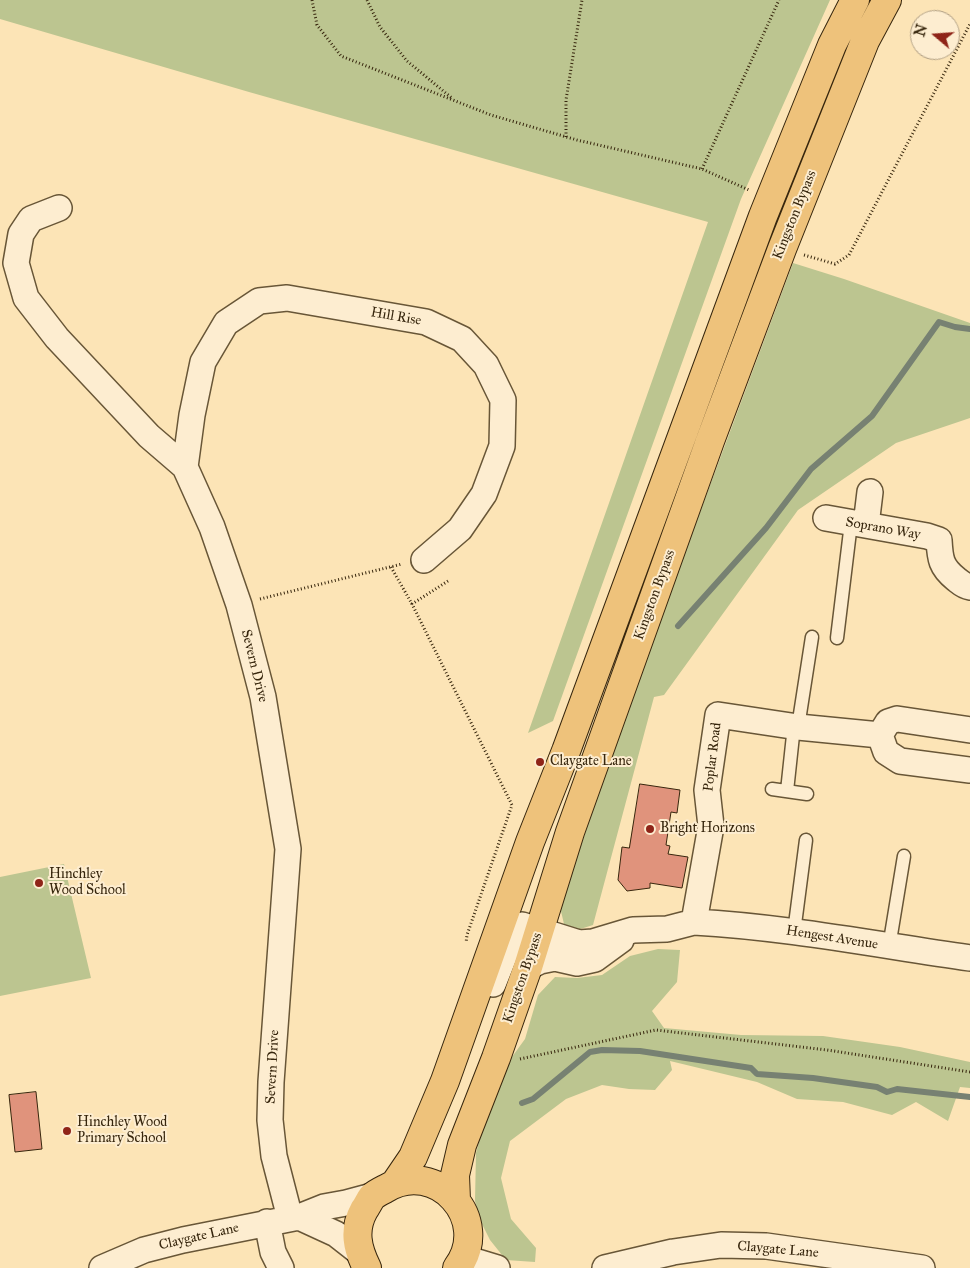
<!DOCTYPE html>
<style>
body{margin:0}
#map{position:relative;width:970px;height:1268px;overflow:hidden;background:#fce4b6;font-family:"IM FELL Great Primer",serif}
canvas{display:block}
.north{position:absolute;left:910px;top:10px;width:50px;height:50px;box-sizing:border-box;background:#fdedd0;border:1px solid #ae9d82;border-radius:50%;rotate:288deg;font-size:14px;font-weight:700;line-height:20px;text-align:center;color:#37260d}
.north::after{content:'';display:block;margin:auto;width:18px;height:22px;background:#8f2418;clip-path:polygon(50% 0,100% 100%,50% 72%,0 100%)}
</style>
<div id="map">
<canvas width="970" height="1268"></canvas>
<div class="north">N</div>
</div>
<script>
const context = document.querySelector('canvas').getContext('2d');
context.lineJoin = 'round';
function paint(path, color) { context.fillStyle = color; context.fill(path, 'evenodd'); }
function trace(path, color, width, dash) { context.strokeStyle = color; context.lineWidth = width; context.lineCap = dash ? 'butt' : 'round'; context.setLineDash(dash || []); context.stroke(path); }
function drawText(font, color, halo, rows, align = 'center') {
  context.font = font + ' "IM FELL Great Primer",serif'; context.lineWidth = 4; context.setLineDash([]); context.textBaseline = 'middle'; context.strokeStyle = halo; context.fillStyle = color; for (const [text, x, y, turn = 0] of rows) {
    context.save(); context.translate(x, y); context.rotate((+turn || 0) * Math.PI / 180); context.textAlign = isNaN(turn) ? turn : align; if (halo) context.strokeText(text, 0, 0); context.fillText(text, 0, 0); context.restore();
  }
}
const green = new Path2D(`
 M 0,0 L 830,0 L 741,199 L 553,721 L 528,733 L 708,222 L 249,92 L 0,19 Z
 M 793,263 L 844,279 L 970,323 L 970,418 L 896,443 L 798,510 L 664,695 L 654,697 L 593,925 L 577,930 L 564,924 L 560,907 L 637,681 Z
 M 64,864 L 91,978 L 0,996 L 0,877 Z
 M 658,949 L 680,950 L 677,982 L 652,1011 L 664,1028 L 741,1035 L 823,1036 L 900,1047 L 970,1062 L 970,1088 L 960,1087 L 948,1121 L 916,1102 L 892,1115 L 843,1102 L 797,1099 L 757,1082 L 670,1061 L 672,1070 L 655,1090 L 629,1089 L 602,1085 L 566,1099 L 510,1141 L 501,1178 L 511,1219 L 536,1248 L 535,1262 L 506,1260 L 490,1240 L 480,1220 L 475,1201 L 476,1153 L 489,1105 L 504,1068 L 525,1039 L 538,995 L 555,977 L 577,978 L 602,975 L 630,956 Z`);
const stream = new Path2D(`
 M 678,626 L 766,528 L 811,469 L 872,416 L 939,322 L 955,327 L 970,329
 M 522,1103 L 533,1099 L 590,1052 L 602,1050 L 640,1051 L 751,1068 L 757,1074 L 813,1078 L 877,1087 L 887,1092 L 897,1089 L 970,1097`);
const building = new Path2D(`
 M 640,784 L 680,790 L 677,813 L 671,812 L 666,845 L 670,846 L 668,854 L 688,857 L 682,888 L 650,883 L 650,888 L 627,891 L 618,880 L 622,847 L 629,848 Z
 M 36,1092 L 42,1149 L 15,1152 L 9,1095 Z`);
const path = new Path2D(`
 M 312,0 L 317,25 L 341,56 L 491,115 L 577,140 L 702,169 L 749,190
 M 367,0 L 380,27 L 407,61 L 453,99
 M 566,137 L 566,100 L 582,0
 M 702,169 L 779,0
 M 804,255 L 835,264 L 849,255 L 970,24
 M 391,567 L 412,604
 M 448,581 L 412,604 L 512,805 L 467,935 L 466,943
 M 260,599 L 402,564
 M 520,1059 L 656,1030 L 827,1050 L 970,1072`);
const lane = new Path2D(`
 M 837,638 L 851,523
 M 798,727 L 812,637
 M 772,789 L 807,794
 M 787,791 L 794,726
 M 794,932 L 806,840
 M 889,947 L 904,856`);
const street = new Path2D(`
 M 59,208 L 31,219 L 21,234 L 16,263 L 26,298 L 57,338 L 149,436 L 185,467 L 212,527 L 239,605 L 263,697 L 288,849 L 271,1082 L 270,1120 L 274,1156 L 290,1218
 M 185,467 L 192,415 L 203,362 L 226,323 L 259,301 L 287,298 L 426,322 L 462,339 L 486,365 L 503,400 L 502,446 L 484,494 L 460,529 L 424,560
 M 826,518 L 927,536 L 939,540 C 940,559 941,567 956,579 C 961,583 964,586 970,587
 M 866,525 L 870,492
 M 880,735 L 888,722 L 897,719 L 970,730
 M 694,922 C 786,927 878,945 970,958
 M 528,967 L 540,961 L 555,958 L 577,963 L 595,959 L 621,940
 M 493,984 L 515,929 L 522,925 L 579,943 L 593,942 L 633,930 L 667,929 L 694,922 L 711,826 L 707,790 L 718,715 L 798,727 L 880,735 L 886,752 L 900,761 L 970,770
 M 299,1217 L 336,1234 L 359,1252
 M 267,1222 L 273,1252 L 281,1268
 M 464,1258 L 497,1268
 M 102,1268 L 144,1250 L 183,1240 L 299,1217 L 324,1207 L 346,1203 L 372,1196
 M 605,1268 L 673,1252 L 721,1245 L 766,1246 L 922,1268`);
const highway = new Path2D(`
 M 396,1182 L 413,1157 L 445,1081 L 530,842 L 566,751 L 763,216 L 832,45 L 855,0
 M 456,1200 L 455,1175 L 462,1145 L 496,1058 L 528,967 L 570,832 L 710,441 L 782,249 L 865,41 L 887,0
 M 367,1268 C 357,1248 353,1230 364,1210 C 367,1206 369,1201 372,1197 C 375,1194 381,1191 385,1189 C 436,1157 493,1220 457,1268`);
const markers = [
 [540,762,5,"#8f2418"],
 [650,829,5,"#8f2418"],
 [39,883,5,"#8f2418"],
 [67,1131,5,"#8f2418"]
];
const streetNames = [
 ["Kingston Bypass",795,215,-68],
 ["Hill Rise",396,317,10],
 ["Soprano Way",883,529,10],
 ["Kingston Bypass",655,595,-70],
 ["Severn Drive",254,666,76],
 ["Poplar Road",713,757,-83],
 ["Hengest Avenue",832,938,9],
 ["Kingston Bypass",523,978,-71],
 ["Severn Drive",273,1067,-87],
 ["Claygate Lane",199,1237,-13],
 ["Claygate Lane",778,1250,5]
];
const poiNames = [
 ["Claygate Lane",550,762],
 ["Bright Horizons",660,829],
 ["Hinchley",49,875],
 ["Wood School",49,891],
 ["Hinchley Wood",77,1123],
 ["Primary School",77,1139]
];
paint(green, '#bcc590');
trace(stream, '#778172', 6);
paint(building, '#e0937c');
trace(building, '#37260d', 1);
trace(lane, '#685637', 15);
trace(street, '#685637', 28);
trace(highway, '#37260d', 30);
trace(path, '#37260d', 3, [1, 2.5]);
trace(lane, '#fdedd0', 12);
trace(street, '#fdedd0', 25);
trace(highway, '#eec27b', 28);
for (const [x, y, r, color] of markers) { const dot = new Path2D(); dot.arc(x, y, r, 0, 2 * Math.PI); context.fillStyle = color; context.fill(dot); trace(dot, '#fdedd0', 2); }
drawText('14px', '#37260d', '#fdedd0', streetNames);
drawText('14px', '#37260d', '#fdedd0', poiNames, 'left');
</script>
